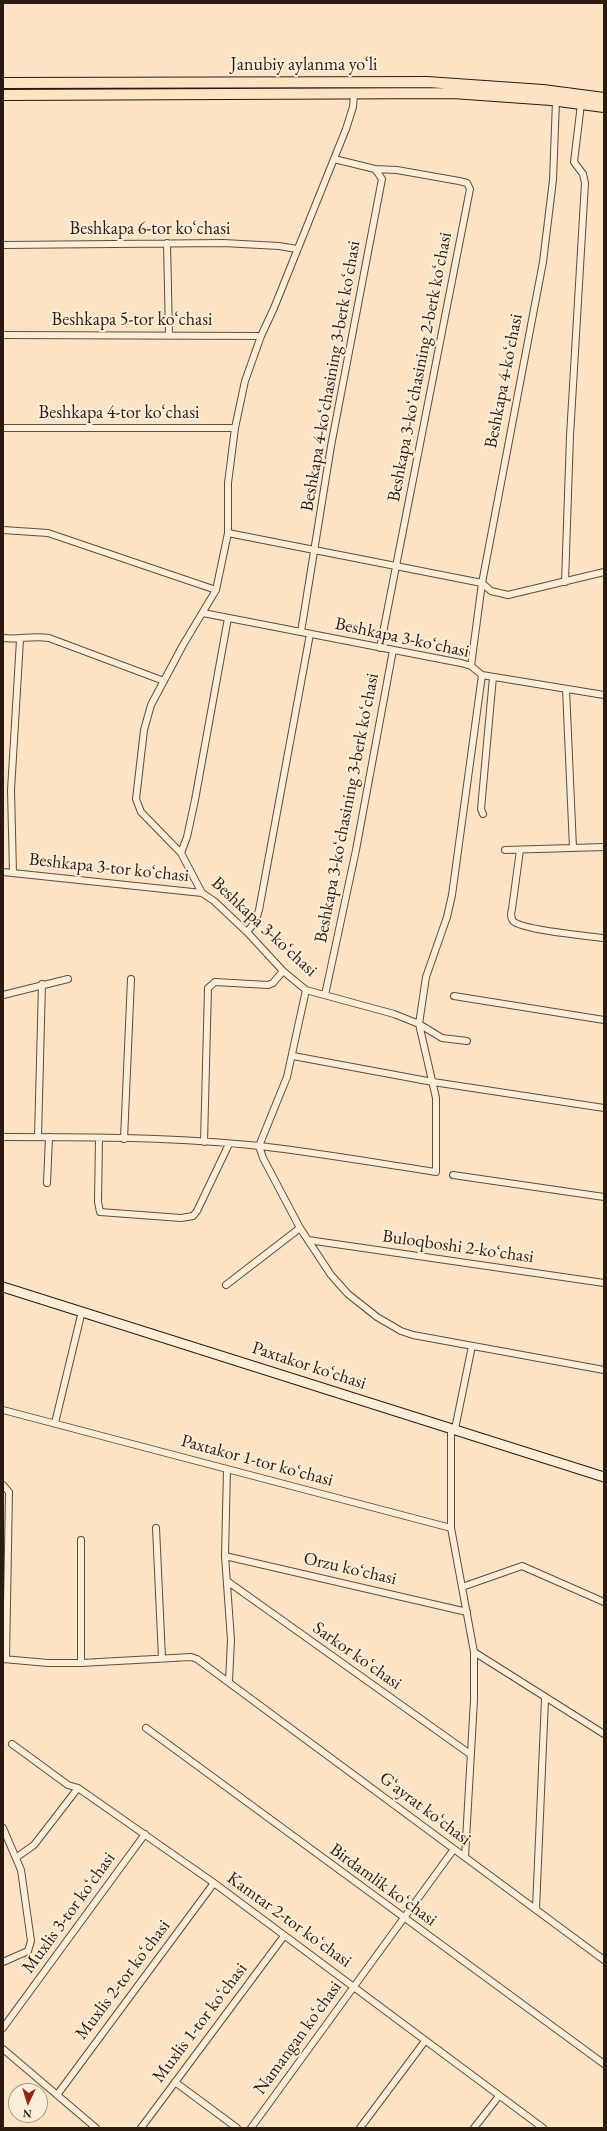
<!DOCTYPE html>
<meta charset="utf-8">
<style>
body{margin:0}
#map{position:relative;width:607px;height:2131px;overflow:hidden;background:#fbe3c3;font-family:"EB Garamond",serif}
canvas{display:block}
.frame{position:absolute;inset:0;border:4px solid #2c1a0f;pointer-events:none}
.north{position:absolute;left:8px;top:2083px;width:40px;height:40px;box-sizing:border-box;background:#fcedd8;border:1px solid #a99988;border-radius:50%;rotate:184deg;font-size:11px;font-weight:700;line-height:16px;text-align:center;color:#2c1a0f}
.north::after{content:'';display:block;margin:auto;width:14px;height:18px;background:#8f2418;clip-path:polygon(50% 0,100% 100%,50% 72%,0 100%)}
</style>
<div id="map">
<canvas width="607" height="2131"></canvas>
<div class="frame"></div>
<div class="north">N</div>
</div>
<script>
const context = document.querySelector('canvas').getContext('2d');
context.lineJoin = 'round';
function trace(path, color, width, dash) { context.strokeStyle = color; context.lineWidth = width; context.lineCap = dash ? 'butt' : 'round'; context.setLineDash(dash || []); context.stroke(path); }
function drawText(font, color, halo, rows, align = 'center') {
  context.font = font + ' "EB Garamond",serif'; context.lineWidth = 4; context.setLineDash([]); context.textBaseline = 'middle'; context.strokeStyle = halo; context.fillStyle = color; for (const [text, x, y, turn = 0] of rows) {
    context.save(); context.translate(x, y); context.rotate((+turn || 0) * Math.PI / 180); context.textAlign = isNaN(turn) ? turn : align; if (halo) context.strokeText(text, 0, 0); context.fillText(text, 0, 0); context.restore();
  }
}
const minor = new Path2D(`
 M 354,94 L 353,107 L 346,129 L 274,308 L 261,336 L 245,381 L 235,428 L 228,483 L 228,533 L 216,590 L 183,645 L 151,705 L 144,730 L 136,799 L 141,812 L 181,853 L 202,893 L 214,901 L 247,932 L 283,971 L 306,990 L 394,1014 L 419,1024 L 442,1038 L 467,1041
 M 375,169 L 397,170 L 459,181 L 467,183 L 470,189 L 380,648
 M 167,243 L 169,334
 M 3,245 L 223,243 L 279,246 L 297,249
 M 3,335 L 261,336
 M 3,428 L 235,428
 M 3,530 L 48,533 L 216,590
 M 228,533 L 482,583 L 491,591 L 508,595 L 604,572
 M 565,582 L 570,436 L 585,183 L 583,174 L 574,162 L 581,104
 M 203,613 L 461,663 L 471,666 L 482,675 L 604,695
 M 301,632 L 331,446 L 382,179 L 375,169 L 334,159
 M 3,638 C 19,640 32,635 49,638 L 164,681
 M 471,666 L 482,583 L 543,262 L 553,180 L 556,101
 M 566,689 L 573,848
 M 483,814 L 481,809 L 493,677
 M 505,850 L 604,847
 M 520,850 L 512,909 C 511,913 510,917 513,921 C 522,930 588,936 604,938
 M 181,853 L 187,837 L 195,800 L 228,618
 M 3,872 L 202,893
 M 13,873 L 11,790 L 20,640
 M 247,932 L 255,922 L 259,910 L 310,634
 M 306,990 L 287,1077 L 259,1146 L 263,1158 L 300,1228 L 331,1275 L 348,1294 L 377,1317 L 401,1331 L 413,1335 L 604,1370
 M 3,995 L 68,979
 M 325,995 L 356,850 L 393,650
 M 454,996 L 604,1020
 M 293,1056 L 433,1082 L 604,1108
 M 3,1137 C 88,1137 175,1137 260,1146 C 319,1153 377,1163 436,1172 L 436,1098 L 419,1024 L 426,977 L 447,917 L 452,895 L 482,675
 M 38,1137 L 42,984
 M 99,1138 L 98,1202 L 100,1212 L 181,1218 L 193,1216 L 197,1211 L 229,1144
 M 124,1139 L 131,979
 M 204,1142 L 208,988 L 215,982 L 268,985 L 273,983 L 283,971
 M 453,1175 L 604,1197
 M 47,1183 L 49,1137
 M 308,1240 L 604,1283
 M 226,1285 L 300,1228
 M 3,1410 L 451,1528
 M 55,1423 L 82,1311
 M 451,1429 L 451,1528 L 474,1652 L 474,1700 L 465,1857
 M 455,1429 L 472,1346
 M 227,1469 L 225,1556 L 231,1640 L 229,1681
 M 3,1485 L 9,1492 L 6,1659
 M 156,1528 L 162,1658
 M 81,1540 L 81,1663
 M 225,1556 L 467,1612
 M 227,1581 L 470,1754
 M 462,1587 L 522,1566 L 604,1602
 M 474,1652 L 604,1734
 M 3,1659 L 48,1663 L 81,1663 L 191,1657 L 197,1659 L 604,1960
 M 146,1728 L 604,2064
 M 12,1744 L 68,1785 L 78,1788 L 214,1883 L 543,2128
 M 3,1828 L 21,1870 L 31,1941 L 28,1951 L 3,1962
 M 17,1857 L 34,1845 L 78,1788
 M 536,1909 L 545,1699
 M 3,2028 L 145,1834
 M 3,2049 L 96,2128
 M 175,2082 L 237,2128
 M 57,2095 L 214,1883
 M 141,2128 L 284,1936
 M 251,2128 L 454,1849
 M 360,2128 L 425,2041
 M 474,2128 L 499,2096`);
const secondary = new Path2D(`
 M 3,1287 L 604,1477`);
const trunk = new Path2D(`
 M 3,83 L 427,82 L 543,90 L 604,98
 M 3,95 L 453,93 L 551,100 L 604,107`);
const streetNames = [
 ["Janubiy aylanma yoʻli",304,65],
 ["Beshkapa 6-tor koʻchasi",150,229],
 ["Beshkapa 5-tor koʻchasi",132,320],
 ["Beshkapa 3-koʻchasining 2-berk koʻchasi",420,367,-79],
 ["Beshkapa 4-koʻchasining 3-berk koʻchasi",331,376,-80],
 ["Beshkapa 4-koʻchasi",504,381,-79],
 ["Beshkapa 4-tor koʻchasi",119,413],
 ["Beshkapa 3-koʻchasi",402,638,12],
 ["Beshkapa 3-koʻchasining 3-berk koʻchasi",347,808,-79],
 ["Beshkapa 3-tor koʻchasi",109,868,6],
 ["Beshkapa 3-koʻchasi",264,927,43],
 ["Buloqboshi 2-koʻchasi",458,1247,8],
 ["Paxtakor koʻchasi",309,1366,18],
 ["Paxtakor 1-tor koʻchasi",257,1461,15],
 ["Orzu koʻchasi",350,1569,13],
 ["Sarkor koʻchasi",357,1656,35],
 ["Gʻayrat koʻchasi",425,1809,37],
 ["Birdamlik koʻchasi",383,1885,36],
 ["Muxlis 3-tor koʻchasi",69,1913,-54],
 ["Kamtar 2-tor koʻchasi",289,1920,36],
 ["Muxlis 2-tor koʻchasi",123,1980,-53],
 ["Muxlis 1-tor koʻchasi",200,2023,-53],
 ["Namangan koʻchasi",298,2038,-54]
];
trace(minor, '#604c3c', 8);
trace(secondary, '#2c1a0f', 11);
trace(trunk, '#2c1a0f', 12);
trace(minor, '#fcedd8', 6);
trace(secondary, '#fcedd8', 9);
trace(trunk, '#fbe3c3', 10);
drawText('18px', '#2c1a0f', '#fcedd8', streetNames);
</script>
